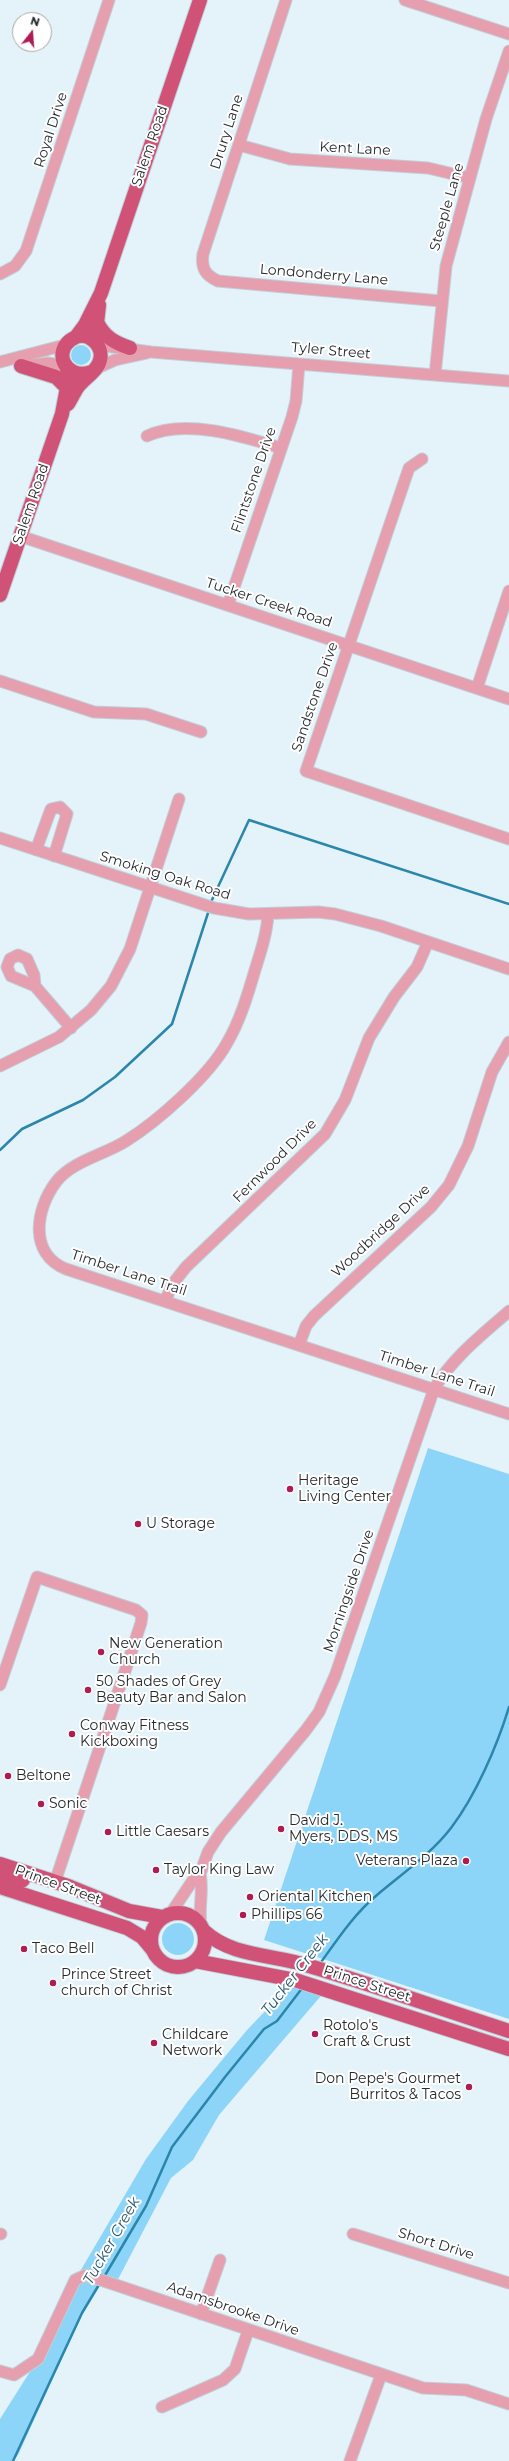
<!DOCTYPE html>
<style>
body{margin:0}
#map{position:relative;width:509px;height:2461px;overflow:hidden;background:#e4f2fa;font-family:Montserrat,sans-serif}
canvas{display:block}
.north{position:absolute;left:12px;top:12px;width:40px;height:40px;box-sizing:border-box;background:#fff;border:1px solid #a7a9ab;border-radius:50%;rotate:17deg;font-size:11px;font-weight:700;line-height:16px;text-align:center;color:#24292c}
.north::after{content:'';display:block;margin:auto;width:14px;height:18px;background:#ad1d54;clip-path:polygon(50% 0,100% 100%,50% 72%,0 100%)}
</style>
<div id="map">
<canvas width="509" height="2461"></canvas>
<div class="north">N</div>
</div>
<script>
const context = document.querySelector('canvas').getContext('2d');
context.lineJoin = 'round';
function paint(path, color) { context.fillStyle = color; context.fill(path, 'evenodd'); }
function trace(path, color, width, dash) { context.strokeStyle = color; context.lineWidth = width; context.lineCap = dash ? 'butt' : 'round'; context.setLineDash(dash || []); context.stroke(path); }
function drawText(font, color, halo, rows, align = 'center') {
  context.font = font + ' Montserrat,sans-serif'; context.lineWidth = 4; context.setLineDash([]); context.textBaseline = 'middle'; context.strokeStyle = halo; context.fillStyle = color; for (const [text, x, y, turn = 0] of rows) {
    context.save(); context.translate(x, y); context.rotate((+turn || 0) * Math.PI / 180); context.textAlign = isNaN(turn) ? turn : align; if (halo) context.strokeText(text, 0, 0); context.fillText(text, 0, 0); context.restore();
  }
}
const green = new Path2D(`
 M71 355a10 10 0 1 1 20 0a10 10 0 1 1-20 0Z
 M 428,1448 L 509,1474 L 509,2019 L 264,1940 Z
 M162 1939a16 16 0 1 1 32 0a16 16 0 1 1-32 0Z
 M 295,1980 L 326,1990 L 219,2115 L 193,2160 L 171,2178 L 115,2285 L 103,2281 L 83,2313 L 18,2455 L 13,2461 L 0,2461 L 0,2419 L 38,2359 L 75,2280 L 146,2159 L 188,2101 L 247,2030 Z`);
const stream = new Path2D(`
 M 211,902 L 249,820 L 509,904
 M 0,1150 L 22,1129 L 83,1100 L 115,1077 L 172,1024 L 208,913
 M 319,1965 C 337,1940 354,1914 377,1895 C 403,1873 431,1854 451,1828 C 476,1795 497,1746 509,1707
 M 104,2277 L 146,2206 L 172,2147 L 225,2077 L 264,2029 L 277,2021 L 303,1987
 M 13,2461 L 82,2313 L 100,2283`);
const minor = new Path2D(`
 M 286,0 L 203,254 C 201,268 205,275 218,281 L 441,301
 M 405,0 L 509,34
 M 239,145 L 290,159 L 428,168 L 470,178
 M 0,274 L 15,266 L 26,251 L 109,0
 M 98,345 L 151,352 L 509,381
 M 0,362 L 65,345
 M 24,366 L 48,363 L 66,366
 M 95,369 L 115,360 L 147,353
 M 435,375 L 446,266 L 486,119 L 509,51
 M 147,436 C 185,418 242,436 281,448
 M 422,459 L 409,468 L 306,771 L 509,839
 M 20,536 L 509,699
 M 228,605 L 292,417 L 296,401 L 299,364
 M 0,681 L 94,712 L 146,714 L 201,732
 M 477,688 L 509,591
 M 0,838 L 214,908 L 249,914 L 318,912 L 335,914 L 381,926 L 509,969
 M 36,850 L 51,809 L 60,807 L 67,814 L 54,856
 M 268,914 C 267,933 261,951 255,970 C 248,994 240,1021 227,1043 C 209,1076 158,1121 126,1141 C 104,1155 72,1161 56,1182 C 35,1210 29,1254 66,1269 L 509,1414
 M 35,986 L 11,976 L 7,967 L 10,959 L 18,955 L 27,959 L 34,975 L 35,986 L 71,1028
 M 0,1066 L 59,1037 L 91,1010 L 111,986 L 130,949 L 179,799
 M 166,1300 L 171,1286 L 186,1267 L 325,1134 L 345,1100 L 369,1038 L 394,997 L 417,967 L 428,942
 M 299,1345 L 306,1326 L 314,1316 L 431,1207 L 449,1185 L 468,1146 L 492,1072 L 509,1042
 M 0,1685 L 37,1577 L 136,1610 L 142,1615 L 141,1623 L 55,1882
 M 200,1874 C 204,1891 198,1908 201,1925
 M 171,1913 L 193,1880 L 200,1874 L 208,1852 L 221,1832 L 306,1730 L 319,1712 L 335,1676 L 434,1389 C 453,1357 482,1335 509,1311
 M 0,2234 L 1,2234
 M 353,2234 L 509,2283
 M 201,2314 L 220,2260
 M 0,2371 L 14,2375 L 38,2359 L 75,2280 L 86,2275 L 423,2388 L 466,2390 L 509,2404
 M 162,2407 L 223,2380 L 235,2369 L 248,2331
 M 350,2461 L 381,2375`);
const major = new Path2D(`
 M 97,322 C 104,337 115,343 130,348
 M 76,337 L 85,325 L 101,293 L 200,0
 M 95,342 L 99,305
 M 21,366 L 56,377 L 67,388
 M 68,404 C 71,399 74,393 77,388 C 83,379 98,371 100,360 C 104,346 88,330 74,338 C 51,350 65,381 91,372
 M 0,595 L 62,414 L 68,382 L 67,368
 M 0,1864 L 68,1886 L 129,1911 L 162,1917
 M 0,1877 L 10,1876 L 23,1880
 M 0,1887 L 127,1928 L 142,1937 L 152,1949
 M151 1940a27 27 0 1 1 54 0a27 27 0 1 1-54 0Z
 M 204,1931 C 232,1957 271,1954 306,1965 C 374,1985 441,2009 509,2031
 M 195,1961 L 295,1980 L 509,2049`);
const markers = [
 [290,1489,4,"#ad1d54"],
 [138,1524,4,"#ad1d54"],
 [101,1652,4,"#ad1d54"],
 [88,1690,4,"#ad1d54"],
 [72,1734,4,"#ad1d54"],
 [8,1776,4,"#ad1d54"],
 [41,1804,4,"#ad1d54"],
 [281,1829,4,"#ad1d54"],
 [108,1832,4,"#ad1d54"],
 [466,1861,4,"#ad1d54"],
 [156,1870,4,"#ad1d54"],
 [250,1897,4,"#ad1d54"],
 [243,1915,4,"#ad1d54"],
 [24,1949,4,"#ad1d54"],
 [53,1983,4,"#ad1d54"],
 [315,2034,4,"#ad1d54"],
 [154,2043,4,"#ad1d54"],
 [469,2087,4,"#ad1d54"]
];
const streetNames = [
 ["Royal Drive",51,130,-72],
 ["Drury Lane",227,132,-72],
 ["Salem Road",150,146,-71],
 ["Kent Lane",355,149,3],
 ["Steeple Lane",447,207,-74],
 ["Londonderry Lane",324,275,5],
 ["Tyler Street",331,351,5],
 ["Flintstone Drive",254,480,-71],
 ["Salem Road",31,504,-71],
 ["Tucker Creek Road",269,603,18],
 ["Sandstone Drive",315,697,-71],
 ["Smoking Oak Road",165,876,17],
 ["Fernwood Drive",275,1161,-45],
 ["Woodbridge Drive",381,1231,-43],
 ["Timber Lane Trail",129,1273,18],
 ["Timber Lane Trail",437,1374,18],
 ["Morningside Drive",349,1591,-71],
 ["Prince Street",58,1885,20],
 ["Prince Street",367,1984,18],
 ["Short Drive",436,2244,17],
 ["Adamsbrooke Drive",233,2309,19]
];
const poiNames = [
 ["Heritage",298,1481],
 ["Living Center",298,1497],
 ["U Storage",146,1524],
 ["New Generation",109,1644],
 ["Church",109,1660],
 ["50 Shades of Grey",96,1682],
 ["Beauty Bar and Salon",96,1698],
 ["Conway Fitness",80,1726],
 ["Kickboxing",80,1742],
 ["Beltone",16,1776],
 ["Sonic",49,1804],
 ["David J.",289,1821],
 ["Myers, DDS, MS",289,1837],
 ["Little Caesars",116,1832],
 ["Veterans Plaza",458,1861,"right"],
 ["Taylor King Law",164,1870],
 ["Oriental Kitchen",258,1897],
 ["Phillips 66",251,1915],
 ["Taco Bell",32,1949],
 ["Prince Street",61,1975],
 ["church of Christ",61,1991],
 ["Rotolo's",323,2026],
 ["Craft & Crust",323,2042],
 ["Childcare",162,2035],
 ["Network",162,2051],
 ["Don Pepe's Gourmet",461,2079,"right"],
 ["Burritos & Tacos",461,2095,"right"]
];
const waterNames = [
 ["Tucker Creek",295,1975,-52],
 ["Tucker Creek",112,2241,-60]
];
paint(green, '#8dd5f8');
trace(stream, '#2b86ab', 2.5);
trace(minor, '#c1ced5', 13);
trace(major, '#c1ced5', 16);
trace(minor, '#e59fae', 11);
trace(major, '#d05377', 14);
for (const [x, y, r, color] of markers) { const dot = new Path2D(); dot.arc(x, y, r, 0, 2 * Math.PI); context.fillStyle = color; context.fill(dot); trace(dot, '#fff', 1.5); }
drawText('14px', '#24292c', '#fff', streetNames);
drawText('14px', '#24292c', '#fff', poiNames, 'left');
drawText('italic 15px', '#28586e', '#fff', waterNames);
</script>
